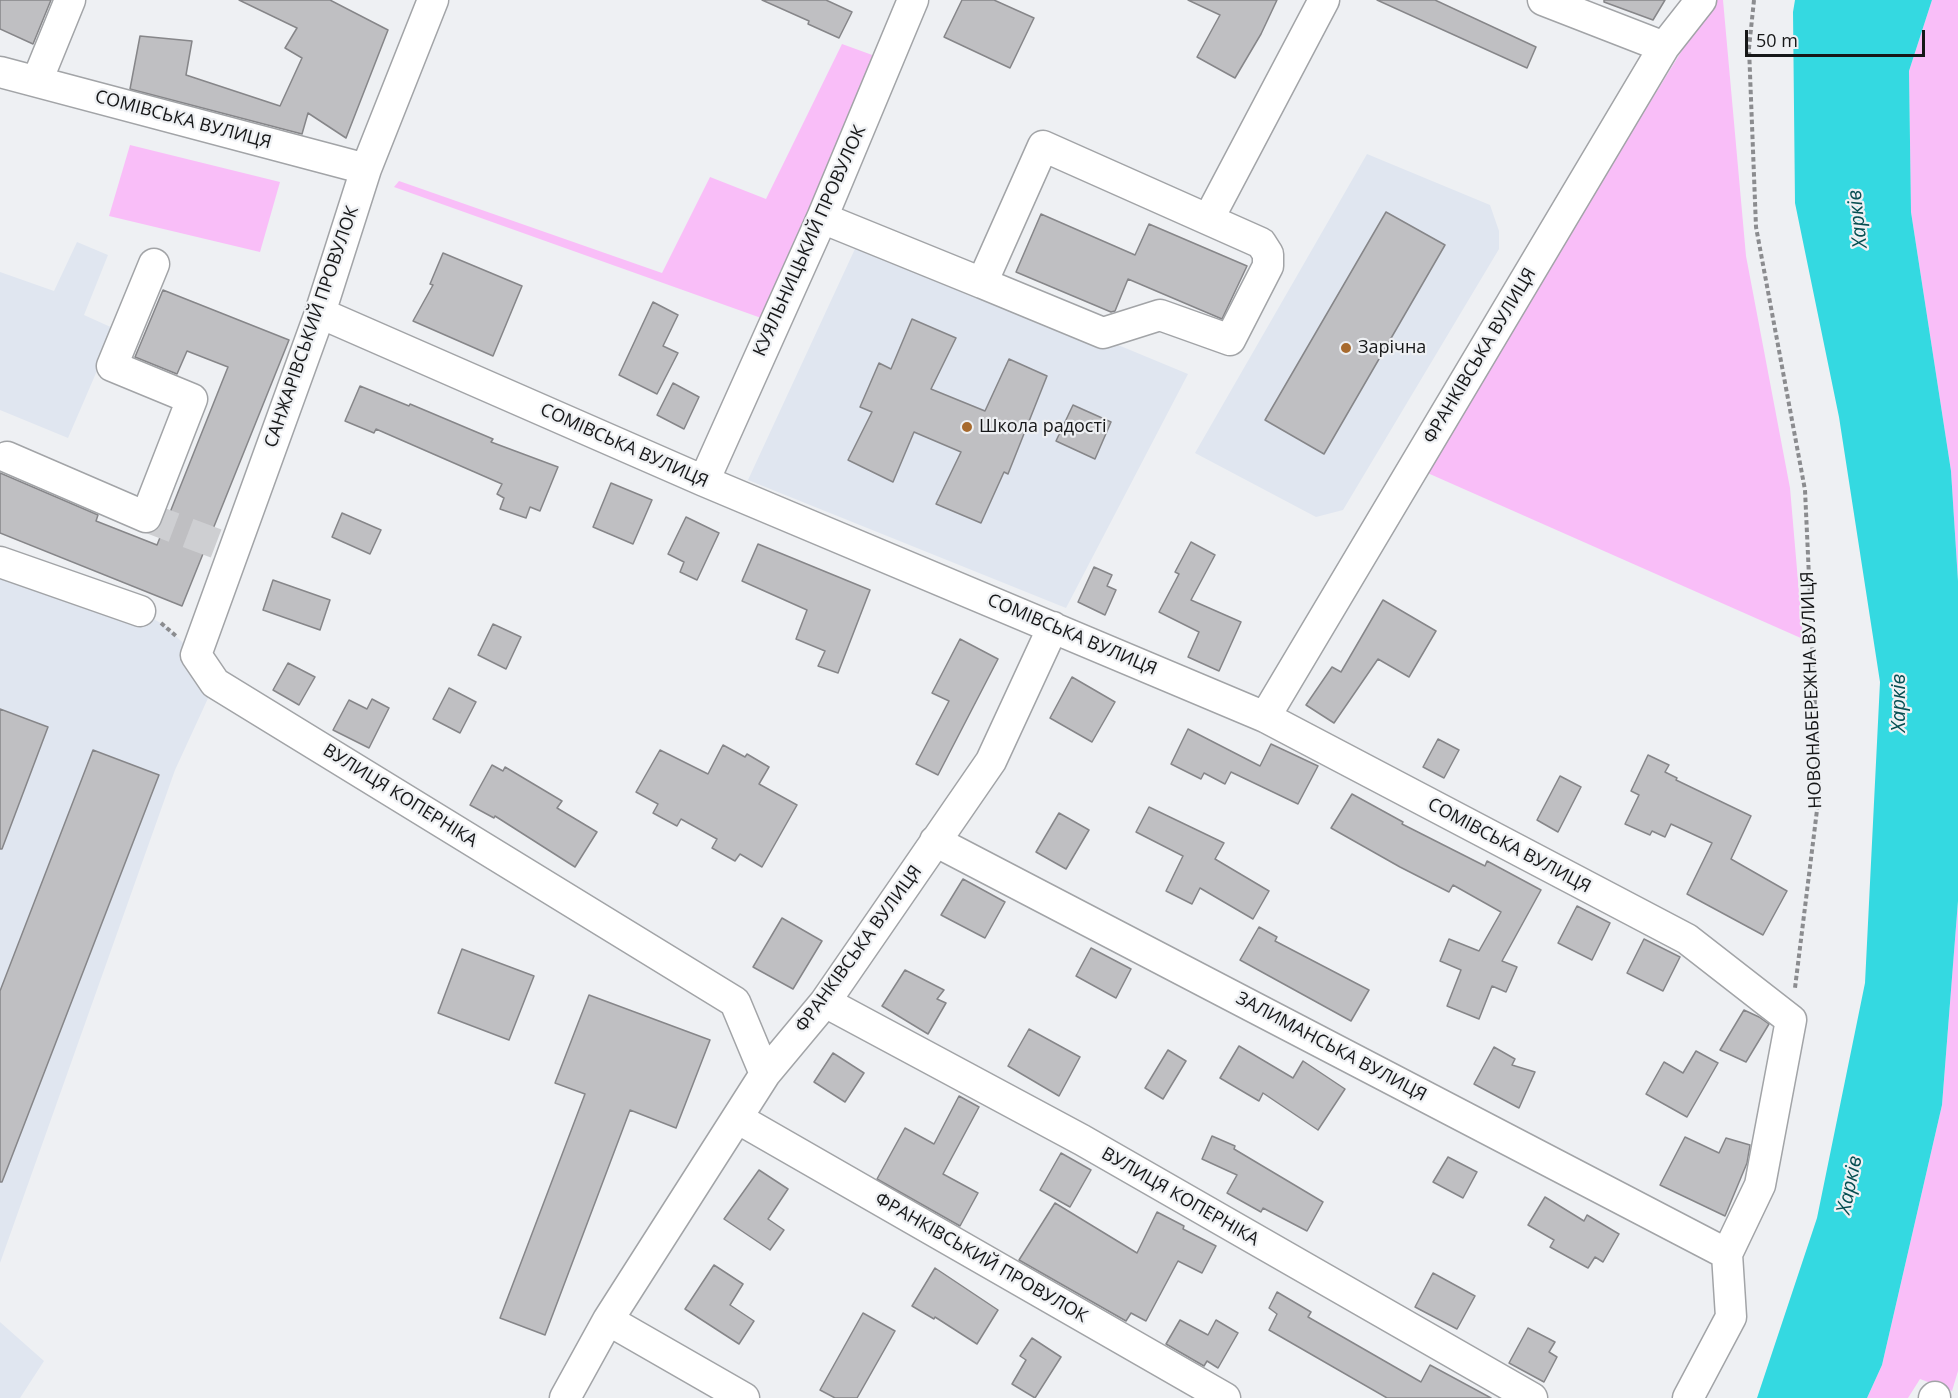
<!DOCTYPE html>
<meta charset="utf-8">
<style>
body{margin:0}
#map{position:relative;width:1958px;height:1398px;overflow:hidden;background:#eef0f3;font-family:"Open Sans",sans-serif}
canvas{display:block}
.scale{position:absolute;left:1745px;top:30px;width:180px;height:27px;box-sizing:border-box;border:3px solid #161718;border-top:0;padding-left:8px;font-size:18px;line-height:21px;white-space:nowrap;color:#161718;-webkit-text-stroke:4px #eef0f3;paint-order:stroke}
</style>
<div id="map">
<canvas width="1958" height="1398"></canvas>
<div class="scale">50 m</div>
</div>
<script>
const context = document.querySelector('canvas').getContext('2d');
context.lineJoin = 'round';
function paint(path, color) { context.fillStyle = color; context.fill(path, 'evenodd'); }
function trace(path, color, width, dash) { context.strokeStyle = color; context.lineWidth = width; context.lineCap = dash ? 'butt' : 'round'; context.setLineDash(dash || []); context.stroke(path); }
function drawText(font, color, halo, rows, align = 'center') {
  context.font = font + ' "Open Sans",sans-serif'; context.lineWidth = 4.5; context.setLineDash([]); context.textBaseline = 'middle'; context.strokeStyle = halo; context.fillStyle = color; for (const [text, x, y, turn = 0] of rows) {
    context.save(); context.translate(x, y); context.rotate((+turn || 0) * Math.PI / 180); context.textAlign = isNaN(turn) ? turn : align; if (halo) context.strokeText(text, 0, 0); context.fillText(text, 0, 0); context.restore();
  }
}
const built = new Path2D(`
 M 1367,154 L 1490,205 L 1499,231 L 1499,249 L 1343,510 L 1316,517 L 1195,453 Z
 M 860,238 L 1188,374 L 1066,608 L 748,480 Z
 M 77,242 L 108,255 L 84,315 L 115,329 L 68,438 L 0,410 L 0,272 L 54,291 Z
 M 0,562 L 140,611 L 164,625 L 196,655 L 215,683 L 175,770 L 0,1263 Z
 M 0,1322 L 44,1361 L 20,1398 L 0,1398 Z`);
const green = new Path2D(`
 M 1713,0 L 1723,0 L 1746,256 L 1790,488 L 1803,639 L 1423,471 Z
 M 1932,0 L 1958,0 L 1958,581 L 1951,471 L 1911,212 L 1909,71 Z
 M 842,44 L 875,56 L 764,319 L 394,187 L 399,181 L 662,273 L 710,177 L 766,199 Z
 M 130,145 L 280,182 L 260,252 L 109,216 Z
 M 1958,901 L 1958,1371 L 1952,1391 L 1920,1379 L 1908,1398 L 1867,1398 L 1882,1365 L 1942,1105 Z`);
const water = new Path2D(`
 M 1795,0 L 1932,0 L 1909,71 L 1911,212 L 1951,471 L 1958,581 L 1958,901 L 1942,1105 L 1882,1365 L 1867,1398 L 1757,1398 L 1817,1218 L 1865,983 L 1880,682 L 1839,417 L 1795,203 L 1793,12 Z`);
const building = new Path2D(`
 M 0,0 L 51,0 L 33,44 L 0,29 Z
 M 239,0 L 330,0 L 388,30 L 346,138 L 308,113 L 302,134 L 130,89 L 140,36 L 192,41 L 186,75 L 280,106 L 302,58 L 285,48 L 297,28 Z
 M 762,0 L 826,0 L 852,12 L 839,38 L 808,24 L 809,21 Z
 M 962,0 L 994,0 L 1034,18 L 1010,68 L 944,37 Z
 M 1188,0 L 1277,0 L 1261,34 L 1235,78 L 1197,57 L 1220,15 Z
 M 1377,0 L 1435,0 L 1536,47 L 1527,68 Z
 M 1604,0 L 1665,0 L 1653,20 L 1604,2 Z
 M 1386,212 L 1445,245 L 1324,454 L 1265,420 Z
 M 1041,214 L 1135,255 L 1149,224 L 1247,266 L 1222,319 L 1128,279 L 1115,311 L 1111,312 L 1016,272 Z
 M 443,253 L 522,286 L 493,356 L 413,321 L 433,285 L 430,284 Z
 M 163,290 L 289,340 L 182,606 L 0,533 L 0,473 L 98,515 L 96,521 L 157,545 L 228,367 L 187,351 L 177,374 L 135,357 Z
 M 653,302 L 678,315 L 663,346 L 678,353 L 657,394 L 619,375 Z
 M 912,319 L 956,338 L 931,389 L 985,411 L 1009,359 L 1047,376 L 1008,474 L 1004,472 L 981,523 L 936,504 L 961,452 L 914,432 L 893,482 L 848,460 L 872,412 L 860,407 L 879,363 L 891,369 Z
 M 673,383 L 699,397 L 684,429 L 657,415 Z
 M 360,386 L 409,406 L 410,404 L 493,439 L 491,442 L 558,467 L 540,511 L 530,507 L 526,518 L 500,509 L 504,498 L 497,494 L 502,484 L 376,429 L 374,433 L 345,421 Z
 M 1073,405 L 1111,422 L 1095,459 L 1056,441 Z
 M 611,483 L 652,500 L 633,544 L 593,527 Z
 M 342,513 L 381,530 L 370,554 L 332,537 Z
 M 686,517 L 719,533 L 697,580 L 680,572 L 684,562 L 668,554 Z
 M 1191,542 L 1215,555 L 1191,600 L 1241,622 L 1219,671 L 1188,657 L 1199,632 L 1159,612 L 1179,574 L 1175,572 Z
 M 758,544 L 870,590 L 838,673 L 818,666 L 825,651 L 796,639 L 807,610 L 742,581 Z
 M 1094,567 L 1112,575 L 1107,586 L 1116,590 L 1105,615 L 1078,602 Z
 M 273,580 L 330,600 L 320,630 L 263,610 Z
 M 1383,600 L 1436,631 L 1409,677 L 1378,659 L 1334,723 L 1306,705 L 1332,667 L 1341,672 Z
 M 493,624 L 521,637 L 506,669 L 478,655 Z
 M 960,639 L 998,659 L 938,775 L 916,764 L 949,701 L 932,693 Z
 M 288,663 L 315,677 L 299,705 L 273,690 Z
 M 1072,677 L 1115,702 L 1092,742 L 1050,718 Z
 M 449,688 L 476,702 L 460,733 L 433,719 Z
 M 372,699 L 389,708 L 369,748 L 333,730 L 349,700 L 367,709 Z
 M 0,709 L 48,727 L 2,849 L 0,849 Z
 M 1188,729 L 1260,766 L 1271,744 L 1318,766 L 1298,804 L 1231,772 L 1225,784 L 1204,773 L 1201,779 L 1171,764 Z
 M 1438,739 L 1459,750 L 1444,778 L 1423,767 Z
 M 723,745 L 745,757 L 747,754 L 769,767 L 759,784 L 797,805 L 762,867 L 740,854 L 735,861 L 712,848 L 717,839 L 681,819 L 677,826 L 653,813 L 658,804 L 636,792 L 660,750 L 708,774 Z
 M 93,750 L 159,775 L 2,1182 L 0,1182 L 0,991 Z
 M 1648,755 L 1669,765 L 1665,772 L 1677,778 L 1676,780 L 1751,816 L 1731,859 L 1787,891 L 1763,935 L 1687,894 L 1712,843 L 1671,824 L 1665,837 L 1652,831 L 1650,835 L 1625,824 L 1639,795 L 1631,791 Z
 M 492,765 L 503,771 L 505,767 L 562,801 L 557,808 L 597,832 L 575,867 L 495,816 L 494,818 L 470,805 Z
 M 1560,776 L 1581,787 L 1558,832 L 1537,820 Z
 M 1352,794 L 1403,822 L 1402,824 L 1485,866 L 1487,861 L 1541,890 L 1502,961 L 1517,967 L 1506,992 L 1492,986 L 1479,1019 L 1447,1006 L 1461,970 L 1440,961 L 1449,939 L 1479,951 L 1501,912 L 1453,885 L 1449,892 L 1400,867 L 1331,828 Z
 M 1149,807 L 1224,843 L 1215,859 L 1269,891 L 1253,919 L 1200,888 L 1192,904 L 1166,891 L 1183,856 L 1136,832 Z
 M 1059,813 L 1089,830 L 1066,869 L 1036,852 Z
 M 963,879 L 1005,902 L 985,938 L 941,915 Z
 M 1577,906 L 1610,923 L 1592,960 L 1558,943 Z
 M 782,918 L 822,941 L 793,989 L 753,967 Z
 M 1259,927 L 1277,937 L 1275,941 L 1369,990 L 1351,1021 L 1240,960 Z
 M 1644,939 L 1680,957 L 1663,991 L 1627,973 Z
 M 1091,948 L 1131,969 L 1116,998 L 1076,976 Z
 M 462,949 L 534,976 L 509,1040 L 438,1013 Z
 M 905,970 L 944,990 L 937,999 L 946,1003 L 928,1034 L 882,1006 Z
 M 589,995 L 710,1040 L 676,1128 L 630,1110 L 545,1335 L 500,1318 L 585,1094 L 555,1083 Z
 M 1744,1010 L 1759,1017 L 1769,1024 L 1746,1062 L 1720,1050 Z
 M 1029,1029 L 1080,1057 L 1059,1096 L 1008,1066 Z
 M 1239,1046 L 1293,1078 L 1303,1061 L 1345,1089 L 1318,1130 L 1263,1093 L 1259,1101 L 1220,1078 Z
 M 1494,1047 L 1515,1059 L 1512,1065 L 1535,1072 L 1519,1108 L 1474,1084 Z
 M 1168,1050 L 1186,1061 L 1163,1099 L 1145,1088 Z
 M 1696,1051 L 1718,1063 L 1687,1117 L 1646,1094 L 1664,1062 L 1683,1073 Z
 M 833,1053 L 864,1073 L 845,1102 L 814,1082 Z
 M 959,1096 L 979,1107 L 943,1174 L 978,1193 L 960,1226 L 877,1179 L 905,1128 L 934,1144 Z
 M 1212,1136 L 1235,1146 L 1234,1149 L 1323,1202 L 1307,1231 L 1263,1208 L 1261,1212 L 1227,1193 L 1237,1175 L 1202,1159 Z
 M 1685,1137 L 1719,1153 L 1726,1138 L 1750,1145 L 1747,1163 L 1725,1216 L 1660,1185 Z
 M 1061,1153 L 1091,1170 L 1070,1207 L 1040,1190 Z
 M 1448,1157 L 1477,1172 L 1463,1198 L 1433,1182 Z
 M 759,1170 L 788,1189 L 768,1219 L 784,1230 L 770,1250 L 724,1219 Z
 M 1545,1197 L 1584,1221 L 1587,1215 L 1619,1234 L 1603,1262 L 1595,1257 L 1588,1268 L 1550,1247 L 1554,1240 L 1528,1225 Z
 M 1055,1203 L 1137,1253 L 1157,1212 L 1184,1226 L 1183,1229 L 1216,1246 L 1202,1273 L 1178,1261 L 1146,1321 L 1131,1313 L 1126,1321 L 1019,1260 Z
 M 714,1265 L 743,1284 L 730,1305 L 754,1321 L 739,1344 L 685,1309 Z
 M 935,1268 L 998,1310 L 977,1344 L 935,1317 L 934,1319 L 912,1306 Z
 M 1433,1273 L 1475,1296 L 1457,1329 L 1415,1307 Z
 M 1277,1292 L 1311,1312 L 1308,1317 L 1421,1382 L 1430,1365 L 1491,1398 L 1387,1398 L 1269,1330 L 1277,1314 L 1269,1308 Z
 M 863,1313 L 895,1331 L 857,1398 L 835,1398 L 820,1390 Z
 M 1180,1320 L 1208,1335 L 1216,1320 L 1238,1333 L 1218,1368 L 1207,1361 L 1204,1366 L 1166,1344 Z
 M 1528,1328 L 1555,1342 L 1549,1352 L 1557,1357 L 1544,1382 L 1509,1363 Z
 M 1032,1338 L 1061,1357 L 1035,1398 L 1012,1384 L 1026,1360 L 1020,1356 Z`);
const minorTunnel = new Path2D(`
 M 146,517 L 233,550`);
const path = new Path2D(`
 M 1754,0 L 1749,48 L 1756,227 L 1805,490 L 1819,794 L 1795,988
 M 161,623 L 176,636`);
const minor = new Path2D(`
 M 433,0 L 366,169 L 320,313 L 196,655 L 215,683 L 735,1002 L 765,1074
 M 1543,0 L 1664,47
 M 0,72 L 366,169
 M 37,81 L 70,0
 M 822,218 L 982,283 L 1043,146 L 1261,243 L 1268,254 L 1268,266 L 1230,340 L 1160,315 L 1103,333 L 982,283
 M 1209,218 L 1324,0
 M 320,313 L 704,481 L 1265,717 L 1687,939 L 1791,1020 L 1760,1185 L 1727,1254 L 1731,1317 L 1688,1398
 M 7,457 L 146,517 L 192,399 L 112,366 L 154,264
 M 704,481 L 822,218 L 913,0
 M 0,562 L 140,611
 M 1265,717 L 1664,47 L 1701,0
 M 935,841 L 1727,1254
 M 825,1002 L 1082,1140 L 1532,1398
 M 737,1118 L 1225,1398
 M 608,1320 L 744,1398
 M 565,1398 L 608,1320 L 765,1074 L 825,1002 L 991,761 L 1053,627
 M 1934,1398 L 1935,1397`);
const markers = [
 [1346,348,6,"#a76a2e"],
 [967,427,6,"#a76a2e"]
];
const streetNames = [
 ["СОМІВСЬКА ВУЛИЦЯ",183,120,15],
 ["КУЯЛЬНИЦЬКИЙ ПРОВУЛОК",810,241,-66],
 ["САНЖАРІВСЬКИЙ ПРОВУЛОК",312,327,-71],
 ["ФРАНКІВСЬКА ВУЛИЦЯ",1480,356,-59],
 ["СОМІВСЬКА ВУЛИЦЯ",624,446,24],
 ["СОМІВСЬКА ВУЛИЦЯ",1072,635,23],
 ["НОВОНАБЕРЕЖНА ВУЛИЦЯ",1812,690,-92],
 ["ВУЛИЦЯ КОПЕРНІКА",400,796,32],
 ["СОМІВСЬКА ВУЛИЦЯ",1509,846,28],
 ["ФРАНКІВСЬКА ВУЛИЦЯ",859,949,-54],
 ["ЗАЛИМАНСЬКА ВУЛИЦЯ",1331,1047,28],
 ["ВУЛИЦЯ КОПЕРНІКА",1180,1197,30],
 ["ФРАНКІВСЬКИЙ ПРОВУЛОК",981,1258,30]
];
const poiNames = [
 ["Зарічна",1358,348],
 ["Школа радості",979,427]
];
const waterNames = [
 ["Харків",1858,219,-96],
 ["Харків",1899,703,-90],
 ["Харків",1850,1185,-78]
];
paint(built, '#e0e6f0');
paint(green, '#f9bef8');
paint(water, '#34d9e1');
paint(building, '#bfbfc2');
trace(building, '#868689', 1.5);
trace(minorTunnel, '#cecfd2', 30, [30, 15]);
trace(minor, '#a2a4a7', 33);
trace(path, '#8b8c8f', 4, [4.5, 3]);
trace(minor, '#fff', 30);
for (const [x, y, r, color] of markers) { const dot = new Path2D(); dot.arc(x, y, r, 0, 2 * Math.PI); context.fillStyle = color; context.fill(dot); trace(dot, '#eef0f3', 2); }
drawText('18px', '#161718', '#eef0f3', streetNames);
drawText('18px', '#161718', '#eef0f3', poiNames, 'left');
drawText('italic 20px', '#064e51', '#eef0f3', waterNames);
</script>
